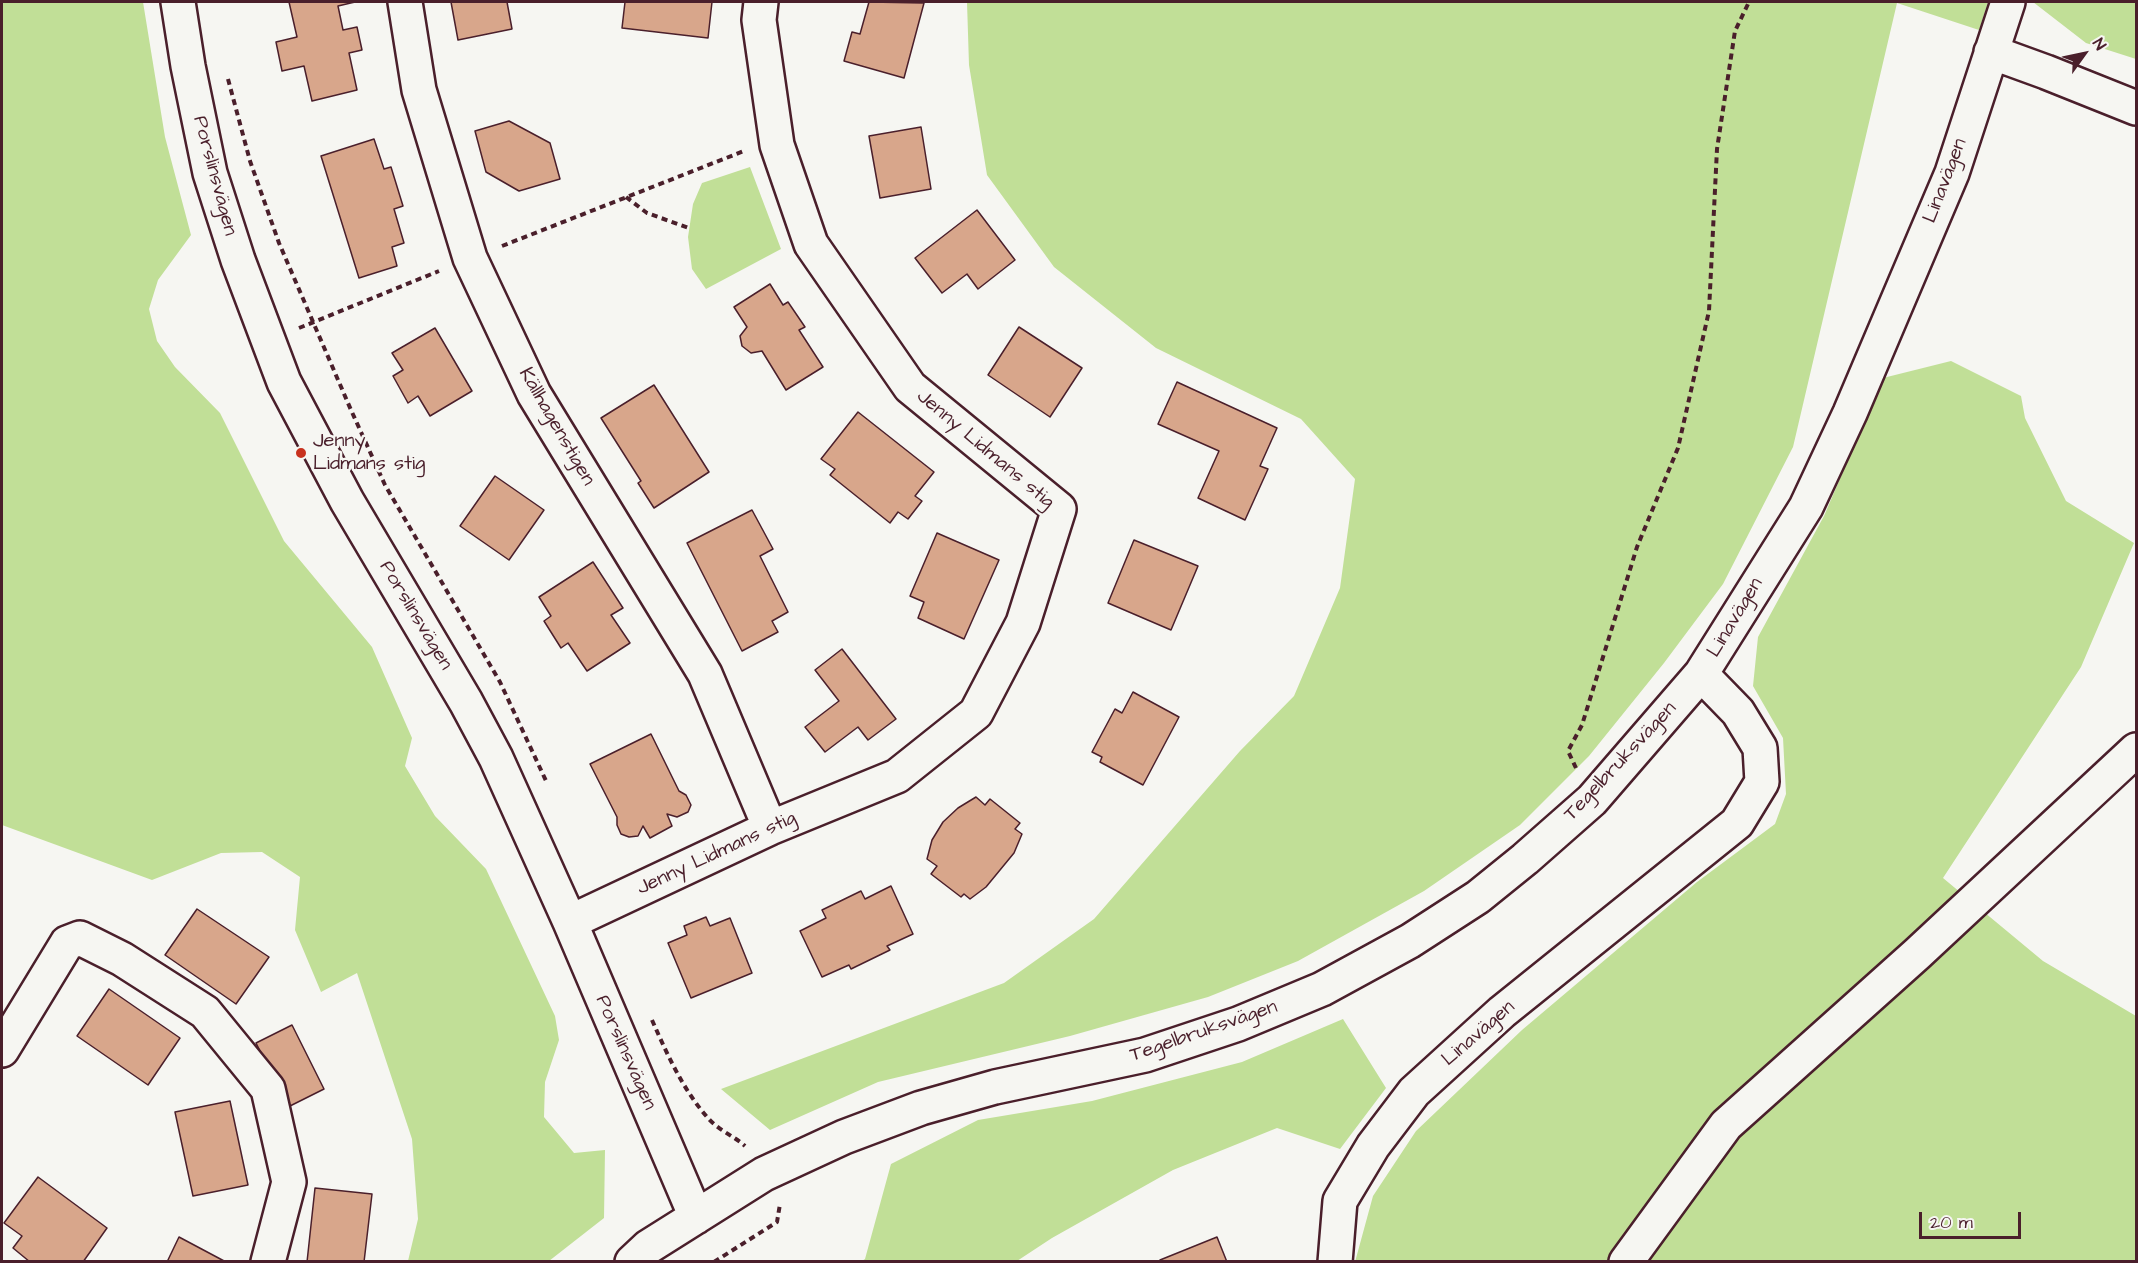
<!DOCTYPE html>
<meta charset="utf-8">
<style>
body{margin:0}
#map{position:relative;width:2138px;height:1263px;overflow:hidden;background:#f6f6f2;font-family:"Architects Daughter",sans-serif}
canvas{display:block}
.frame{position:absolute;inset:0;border:3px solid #4a1f2b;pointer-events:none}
.north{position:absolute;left:2054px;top:24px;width:60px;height:60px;-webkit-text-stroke:4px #f6f6f2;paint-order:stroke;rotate:57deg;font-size:16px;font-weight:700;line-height:24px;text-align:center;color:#4a1f2b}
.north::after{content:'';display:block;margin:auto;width:21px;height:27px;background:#4a1f2b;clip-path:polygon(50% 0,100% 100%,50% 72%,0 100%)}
.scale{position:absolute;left:1919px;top:1212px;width:102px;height:27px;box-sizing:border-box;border:3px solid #4a1f2b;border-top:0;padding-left:8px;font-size:18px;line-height:21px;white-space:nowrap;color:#4a1f2b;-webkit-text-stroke:4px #f6f6f2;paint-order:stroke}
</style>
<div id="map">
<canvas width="2138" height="1263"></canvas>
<div class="frame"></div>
<div class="north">N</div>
<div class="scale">20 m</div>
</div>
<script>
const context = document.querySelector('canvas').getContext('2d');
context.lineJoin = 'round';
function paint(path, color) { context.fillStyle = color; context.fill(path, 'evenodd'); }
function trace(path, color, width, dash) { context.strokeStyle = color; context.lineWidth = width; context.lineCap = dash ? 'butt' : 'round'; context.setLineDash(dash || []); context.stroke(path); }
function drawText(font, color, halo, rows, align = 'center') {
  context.font = font + ' "Architects Daughter",sans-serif'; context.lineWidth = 5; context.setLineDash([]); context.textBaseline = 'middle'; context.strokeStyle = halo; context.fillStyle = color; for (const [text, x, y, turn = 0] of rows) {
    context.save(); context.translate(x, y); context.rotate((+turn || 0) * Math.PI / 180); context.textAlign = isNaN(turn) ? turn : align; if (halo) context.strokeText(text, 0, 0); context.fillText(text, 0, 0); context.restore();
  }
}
const green = new Path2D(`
 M 2,2 L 143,2 L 165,137 L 191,235 L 158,280 L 149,309 L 157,341 L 175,367 L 220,413 L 284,541 L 372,647 L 412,738 L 405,766 L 435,816 L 486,869 L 555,1016 L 559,1040 L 545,1082 L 544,1117 L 574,1153 L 605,1150 L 604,1218 L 549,1261 L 408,1261 L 418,1219 L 412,1139 L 357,973 L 321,992 L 295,930 L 300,877 L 262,852 L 221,853 L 152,880 L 2,825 Z
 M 967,2 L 1988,2 L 1979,30 L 1897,3 L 1793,447 L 1723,584 L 1664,663 L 1589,756 L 1520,825 L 1424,891 L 1298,961 L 1208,997 L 1070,1036 L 878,1082 L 770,1130 L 721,1089 L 1004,983 L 1094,919 L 1240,751 L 1294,696 L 1340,588 L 1355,479 L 1301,419 L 1156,348 L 1054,267 L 987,175 L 969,65 Z
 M 2033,2 L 2136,2 L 2136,59 L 2086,43 Z
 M 750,167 L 781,249 L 706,289 L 692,269 L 688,237 L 693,204 L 702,183 Z
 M 1951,361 L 2021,396 L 2025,418 L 2066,501 L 2134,543 L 2081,667 L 1943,878 L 2043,961 L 2136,1016 L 2136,1261 L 1355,1262 L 1373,1196 L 1416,1131 L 1522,1030 L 1697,882 L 1775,824 L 1786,794 L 1783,738 L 1753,686 L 1758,637 L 1824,516 L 1883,378 Z
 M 1343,1019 L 1386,1088 L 1340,1149 L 1277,1128 L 1173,1170 L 1052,1238 L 1017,1261 L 862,1261 L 865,1259 L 891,1164 L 978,1120 L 1092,1101 L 1242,1062 Z`);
const building = new Path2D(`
 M 289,2 L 355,2 L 338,6 L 343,30 L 357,27 L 362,50 L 349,53 L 357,90 L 312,101 L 304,66 L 282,71 L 276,42 L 297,37 Z
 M 451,2 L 507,2 L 512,29 L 458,40 Z
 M 625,2 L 712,2 L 708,38 L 622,28 Z
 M 869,2 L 924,3 L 904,78 L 844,61 L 852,32 L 860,34 Z
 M 509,121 L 550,143 L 560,179 L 519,191 L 486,172 L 475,131 Z
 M 921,127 L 931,189 L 880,198 L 869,136 Z
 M 374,139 L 384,169 L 391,167 L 403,206 L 394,209 L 404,243 L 392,247 L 397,266 L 359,278 L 321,156 Z
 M 977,210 L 1015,260 L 978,289 L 967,274 L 942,293 L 915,258 Z
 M 770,284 L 783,305 L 788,302 L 805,327 L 799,330 L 823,367 L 786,390 L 762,351 L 751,353 L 742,346 L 740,336 L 747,327 L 734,307 Z
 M 1019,327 L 1082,368 L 1050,417 L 988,375 Z
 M 435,328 L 472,391 L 430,416 L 418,396 L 408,403 L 393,376 L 403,370 L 392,353 Z
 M 1177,382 L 1277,428 L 1260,466 L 1268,469 L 1245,520 L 1198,498 L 1219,451 L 1158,424 Z
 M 654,385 L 709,472 L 654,508 L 638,483 L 641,481 L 601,418 Z
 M 858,412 L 934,472 L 915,496 L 922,501 L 908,519 L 898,512 L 890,523 L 830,475 L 835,469 L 821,459 Z
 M 495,476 L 544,510 L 509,560 L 460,526 Z
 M 752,510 L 773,549 L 760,556 L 788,612 L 772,621 L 778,632 L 742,651 L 687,543 Z
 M 937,533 L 999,560 L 964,639 L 918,618 L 924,602 L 910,596 Z
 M 1134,540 L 1198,566 L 1171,630 L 1108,603 Z
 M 593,562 L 623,608 L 611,615 L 630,643 L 587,671 L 568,643 L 561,648 L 544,621 L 551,616 L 539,597 Z
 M 842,649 L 896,719 L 868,740 L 858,727 L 825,752 L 805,727 L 839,701 L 815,670 Z
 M 1133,692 L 1179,717 L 1143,785 L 1100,762 L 1102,757 L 1092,752 L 1115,709 L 1122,713 Z
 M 651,734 L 679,791 L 686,795 L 691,805 L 688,812 L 677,817 L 667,814 L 672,826 L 650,838 L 643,826 L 638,836 L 629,837 L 621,834 L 617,825 L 617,817 L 590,764 Z
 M 976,797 L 985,805 L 990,799 L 1020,823 L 1015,829 L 1022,834 L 1014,853 L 986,887 L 970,899 L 964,894 L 961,897 L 931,874 L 937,866 L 927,859 L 932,840 L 943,822 L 958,808 Z
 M 891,886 L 913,934 L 887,946 L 890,950 L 851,969 L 849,965 L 822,977 L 800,931 L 826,918 L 822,910 L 861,891 L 865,899 Z
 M 197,909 L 269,957 L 236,1004 L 165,955 Z
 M 706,917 L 710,926 L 730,918 L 752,973 L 691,998 L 668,943 L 687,935 L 684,926 Z
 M 109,989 L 180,1038 L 148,1085 L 77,1036 Z
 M 292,1025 L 324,1089 L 288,1107 L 256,1043 Z
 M 230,1101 L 248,1185 L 193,1196 L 175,1112 Z
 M 38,1177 L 107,1228 L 83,1262 L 30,1262 L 13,1248 L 22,1236 L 4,1223 Z
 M 315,1188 L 372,1194 L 364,1262 L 307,1262 Z
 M 179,1237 L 226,1262 L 167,1262 Z
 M 1217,1237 L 1227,1262 L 1161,1262 L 1160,1260 Z`);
const path = new Path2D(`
 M 228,79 L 250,161 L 279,243 L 351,410 L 385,485 L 500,682 L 547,783
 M 626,197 L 647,213 L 689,228
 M 502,246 L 744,151
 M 299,328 L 439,271
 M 1576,768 L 1568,751 L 1582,725 L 1637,547 L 1678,448 L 1709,311 L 1717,149 L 1735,31 L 1749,2
 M 652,1020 C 667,1054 683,1090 708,1118 C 718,1130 734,1136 745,1146
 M 714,1262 L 777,1222 L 780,1204`);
const minor = new Path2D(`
 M 178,2 L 188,66 L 210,173 L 238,260 L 284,382 L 347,501 L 466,702 L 496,758 L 570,922 L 696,1217
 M 405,2 L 419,90 L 470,258 L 534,394 L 705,674 L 770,828
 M 1991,52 L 2046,72 L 2136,108
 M 570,922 L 770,828 L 897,776 L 976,713 L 1023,623 L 1059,509 L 910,387 L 811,244 L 777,145 L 759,20 L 761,2
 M 2,1050 L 67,943 L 80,938 L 122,959 L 205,1012 L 268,1089 L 289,1182 L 268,1262
 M 632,1262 L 648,1247 L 764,1174 L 844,1137 L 921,1108 L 995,1087 L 1145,1055 L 1238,1024 L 1322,989 L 1410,941 L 1478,897 L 1525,859 L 1592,800 L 1701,674
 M 1335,1262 L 1340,1201 L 1373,1146 L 1414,1092 L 1502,1012 L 1737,823 L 1762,782 L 1760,748 L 1738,712 L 1701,674 L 1806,507 L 1850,413 L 1952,173 L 2008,2
 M 1626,1262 L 1726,1125 L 1917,954 L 2136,750`);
const markers = [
 [301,453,6,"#c8321e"]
];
const streetNames = [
 ["Porslinsvägen",214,176,75],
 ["Linavägen",1946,181,-69],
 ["Källhagenstigen",556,427,60],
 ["Jenny Lidmans stig",985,450,40],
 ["Porslinsvägen",415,616,59],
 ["Linavägen",1736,618,-59],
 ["Tegelbruksvägen",1621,762,-47],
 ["Jenny Lidmans stig",717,854,-25],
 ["Tegelbruksvägen",1204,1032,-19],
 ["Linavägen",1479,1034,-41],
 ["Porslinsvägen",625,1053,66]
];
const poiNames = [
 ["Jenny",313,442],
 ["Lidmans stig",313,465]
];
paint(green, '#c1df97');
paint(building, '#d8a68b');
trace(building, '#4a1f2b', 1.5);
trace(minor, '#4a1f2b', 38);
trace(path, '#4a1f2b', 4, [6, 4.5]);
trace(minor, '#f6f6f2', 33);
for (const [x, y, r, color] of markers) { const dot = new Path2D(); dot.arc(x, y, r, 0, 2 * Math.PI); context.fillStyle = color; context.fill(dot); trace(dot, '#f6f6f2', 2); }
drawText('20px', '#4a1f2b', '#f6f6f2', streetNames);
drawText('20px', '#4a1f2b', '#f6f6f2', poiNames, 'left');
</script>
